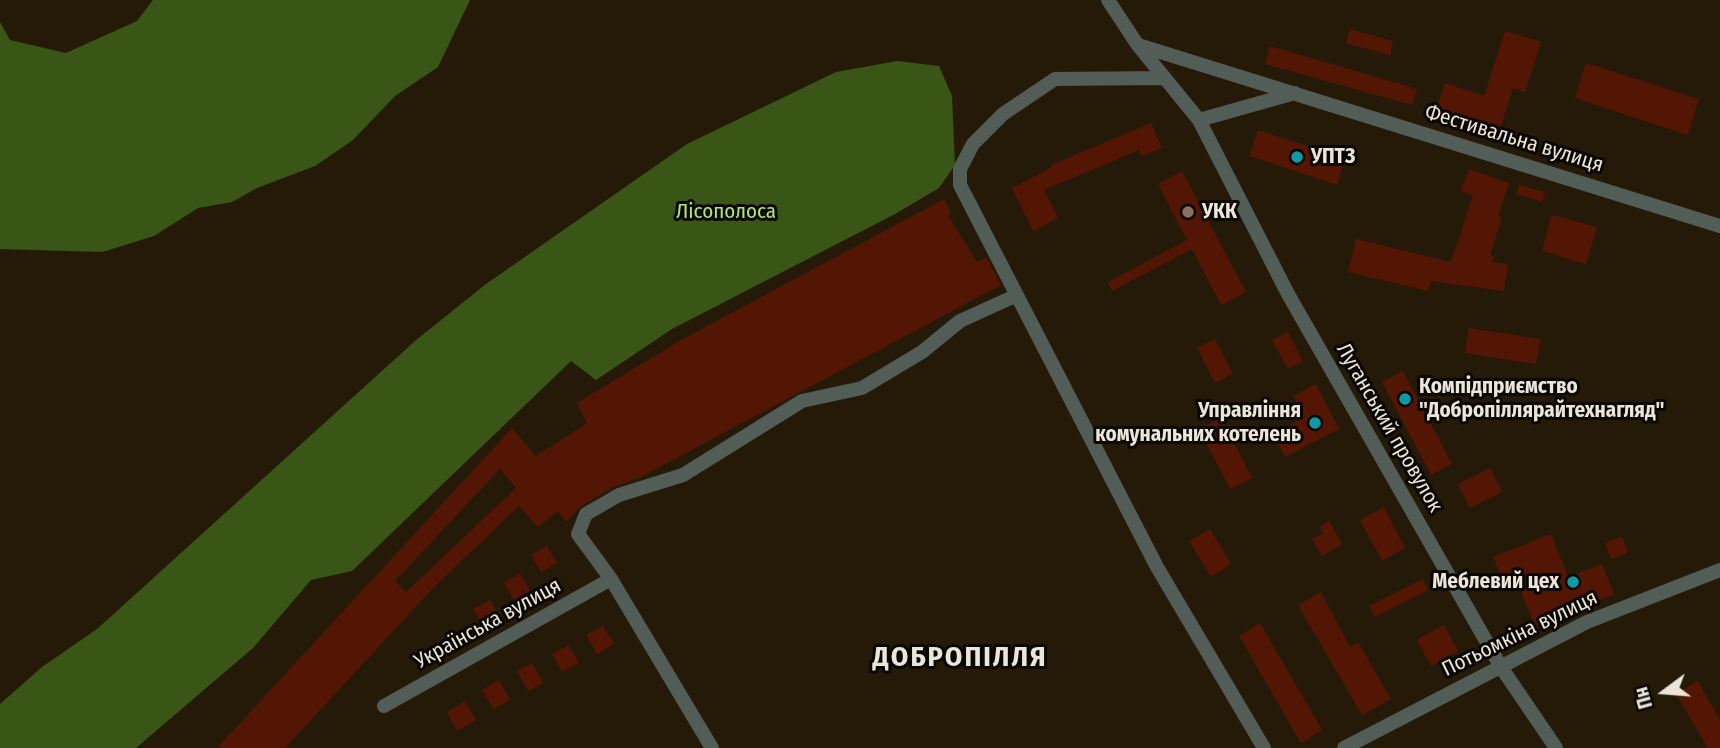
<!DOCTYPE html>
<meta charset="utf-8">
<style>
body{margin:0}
#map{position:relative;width:1720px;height:748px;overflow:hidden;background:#251a08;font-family:"Fira Sans Condensed",sans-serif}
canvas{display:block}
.north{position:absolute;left:1629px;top:657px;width:70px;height:70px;-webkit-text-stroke:5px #0a0602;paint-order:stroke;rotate:254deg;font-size:19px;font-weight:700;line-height:28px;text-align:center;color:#ece5da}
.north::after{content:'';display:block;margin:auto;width:24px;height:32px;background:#ece5da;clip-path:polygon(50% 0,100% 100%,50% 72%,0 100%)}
</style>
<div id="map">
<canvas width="1720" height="748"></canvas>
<div class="north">Пн</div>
</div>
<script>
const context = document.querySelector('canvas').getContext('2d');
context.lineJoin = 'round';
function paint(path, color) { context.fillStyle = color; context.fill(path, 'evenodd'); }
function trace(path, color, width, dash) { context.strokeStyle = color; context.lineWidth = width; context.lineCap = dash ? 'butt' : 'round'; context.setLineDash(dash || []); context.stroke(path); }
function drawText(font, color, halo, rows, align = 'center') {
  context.font = font + ' "Fira Sans Condensed",sans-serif'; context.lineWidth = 6; context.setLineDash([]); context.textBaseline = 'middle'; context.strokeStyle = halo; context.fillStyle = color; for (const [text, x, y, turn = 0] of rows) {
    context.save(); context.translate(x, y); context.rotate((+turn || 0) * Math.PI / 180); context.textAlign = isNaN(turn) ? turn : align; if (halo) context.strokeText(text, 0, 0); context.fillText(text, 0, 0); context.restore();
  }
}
const forest = new Path2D(`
 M 153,0 L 470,0 L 438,67 L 395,96 L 353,140 L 315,166 L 257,188 L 232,202 L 198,208 L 154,236 L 102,252 L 0,249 L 0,22 L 10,40 L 66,53 L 137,21 Z
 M 897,61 L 939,66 L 952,96 L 955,165 L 939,188 L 895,214 L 672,329 L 596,380 L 571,361 L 352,571 L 311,580 L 253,648 L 136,748 L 0,748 L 0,704 L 42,667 L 97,629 L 415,341 L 486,284 L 687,144 L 836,72 Z`);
const building = new Path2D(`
 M 1350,29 L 1393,41 L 1390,55 L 1346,43 Z
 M 1505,31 L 1541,42 L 1525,92 L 1513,88 L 1498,135 L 1435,113 L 1445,83 L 1484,96 Z
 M 1270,46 L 1417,89 L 1412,105 L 1265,64 Z
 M 1586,63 L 1699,99 L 1688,135 L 1575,98 Z
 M 1151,123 L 1162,148 L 1142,156 L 1139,150 L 1044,190 L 1058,218 L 1033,231 L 1012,188 L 1052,167 L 1051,165 Z
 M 1258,130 L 1345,158 L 1337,185 L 1249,156 Z
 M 1469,169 L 1509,183 L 1498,216 L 1502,217 L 1490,255 L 1494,256 L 1492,262 L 1508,264 L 1504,291 L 1431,281 L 1428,291 L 1348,272 L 1356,239 L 1451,262 L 1473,195 L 1461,191 Z
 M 1182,171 L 1246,292 L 1221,305 L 1192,249 L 1112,291 L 1108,282 L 1187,240 L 1158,184 Z
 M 1519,185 L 1545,192 L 1542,202 L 1516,194 Z
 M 944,199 L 951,213 L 948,215 L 977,262 L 986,257 L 1001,285 L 641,477 L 614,487 L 581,506 L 566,522 L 558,511 L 538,527 L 519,506 L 433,588 L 285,748 L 217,748 L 512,428 L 536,456 L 587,423 L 577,403 L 681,340 ZM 500,469 L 516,488 L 406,592 L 395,581 Z
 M 1552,215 L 1597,227 L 1586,264 L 1542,251 Z
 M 1469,328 L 1540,339 L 1536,364 L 1465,353 Z
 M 1288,332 L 1303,361 L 1288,369 L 1272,340 Z
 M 1215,339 L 1233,374 L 1215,383 L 1197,348 Z
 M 1403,371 L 1452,464 L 1431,475 L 1382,382 Z
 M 1316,384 L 1339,429 L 1285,457 L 1273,434 L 1305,417 L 1293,396 Z
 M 1221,418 L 1252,478 L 1230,489 L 1199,429 Z
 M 1490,468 L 1502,492 L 1470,508 L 1458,484 Z
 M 1384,507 L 1405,548 L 1382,561 L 1360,520 Z
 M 1329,521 L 1342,544 L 1322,556 L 1312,539 L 1323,534 L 1319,527 Z
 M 1210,529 L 1231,564 L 1211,577 L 1189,541 Z
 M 1551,534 L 1568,577 L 1602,564 L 1614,594 L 1535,626 L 1517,582 L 1505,586 L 1493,557 Z
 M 1622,537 L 1628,553 L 1611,559 L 1605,543 Z
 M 547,546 L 557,563 L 541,572 L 531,555 Z
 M 520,573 L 530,591 L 514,600 L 504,583 Z
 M 1423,579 L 1428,590 L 1374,617 L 1369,606 Z
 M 1321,592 L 1350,647 L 1358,642 L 1391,699 L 1362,715 L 1298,605 Z
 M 490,600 L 500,618 L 484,627 L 473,609 Z
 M 1260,623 L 1322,730 L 1301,743 L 1239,636 Z
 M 1444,625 L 1458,651 L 1431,666 L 1417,640 Z
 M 603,626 L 614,644 L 597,654 L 586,635 Z
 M 569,645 L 579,663 L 562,672 L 552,654 Z
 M 532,663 L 543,683 L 528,691 L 517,671 Z
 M 499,680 L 510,700 L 493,709 L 482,690 Z
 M 1698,681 L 1720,720 L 1720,748 L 1708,748 L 1676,694 Z
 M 465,701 L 476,720 L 457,731 L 447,712 Z`);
const minor = new Path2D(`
 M 1108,0 L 1137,44 L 1199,120 L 1288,294 L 1501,667 L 1556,748
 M 1138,45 L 1720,226
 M 1164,78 L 1055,79 L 1003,114 L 973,144 L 960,169 L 960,185 L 1157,567 L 1264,748
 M 1199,120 L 1295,93
 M 384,706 L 611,579
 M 712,748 L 611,579 L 578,534 L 586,514 L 619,495 L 683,475 L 802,401 L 862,388 L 922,352 L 960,321 L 1015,296
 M 1344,748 L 1587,622 L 1720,570`);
const markers = [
 [1297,157,7,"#0f9aa8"],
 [1188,212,7,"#8d6e63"],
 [1405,399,7,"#0f9aa8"],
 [1315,423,7,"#0f9aa8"],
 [1573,582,7,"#0f9aa8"]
];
const streetNames = [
 ["Фестивальна вулиця",1514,139,17],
 ["Луганський провулок",1389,428,60],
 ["Українська вулиця",488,624,-29],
 ["Потьомкіна вулиця",1520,634,-26]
];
const poiNames = [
 ["УПТЗ",1311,157],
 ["УКК",1202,212],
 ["Компідприємство",1419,387],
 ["\"Добропіллярайтехнагляд\"",1419,411],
 ["Управління",1301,411,"right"],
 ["комунальних котелень",1301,435,"right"],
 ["Меблевий цех",1559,582,"right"]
];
const parkNames = [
 ["Лісополоса",726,212]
];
const districtNames = [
 ["ДОБРОПІЛЛЯ",960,658]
];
paint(forest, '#3a5617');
paint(building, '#541604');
trace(minor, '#525d58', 14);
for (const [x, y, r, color] of markers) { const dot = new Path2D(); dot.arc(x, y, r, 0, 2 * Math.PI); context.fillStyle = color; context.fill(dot); trace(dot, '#0a0602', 2.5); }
drawText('21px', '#ece5da', '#0a0602', streetNames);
drawText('bold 21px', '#ece5da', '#0a0602', poiNames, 'left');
drawText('21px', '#b1e679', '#0a0602', parkNames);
context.letterSpacing = '2px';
drawText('bold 28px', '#ece5da', '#0a0602', districtNames);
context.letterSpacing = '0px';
</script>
